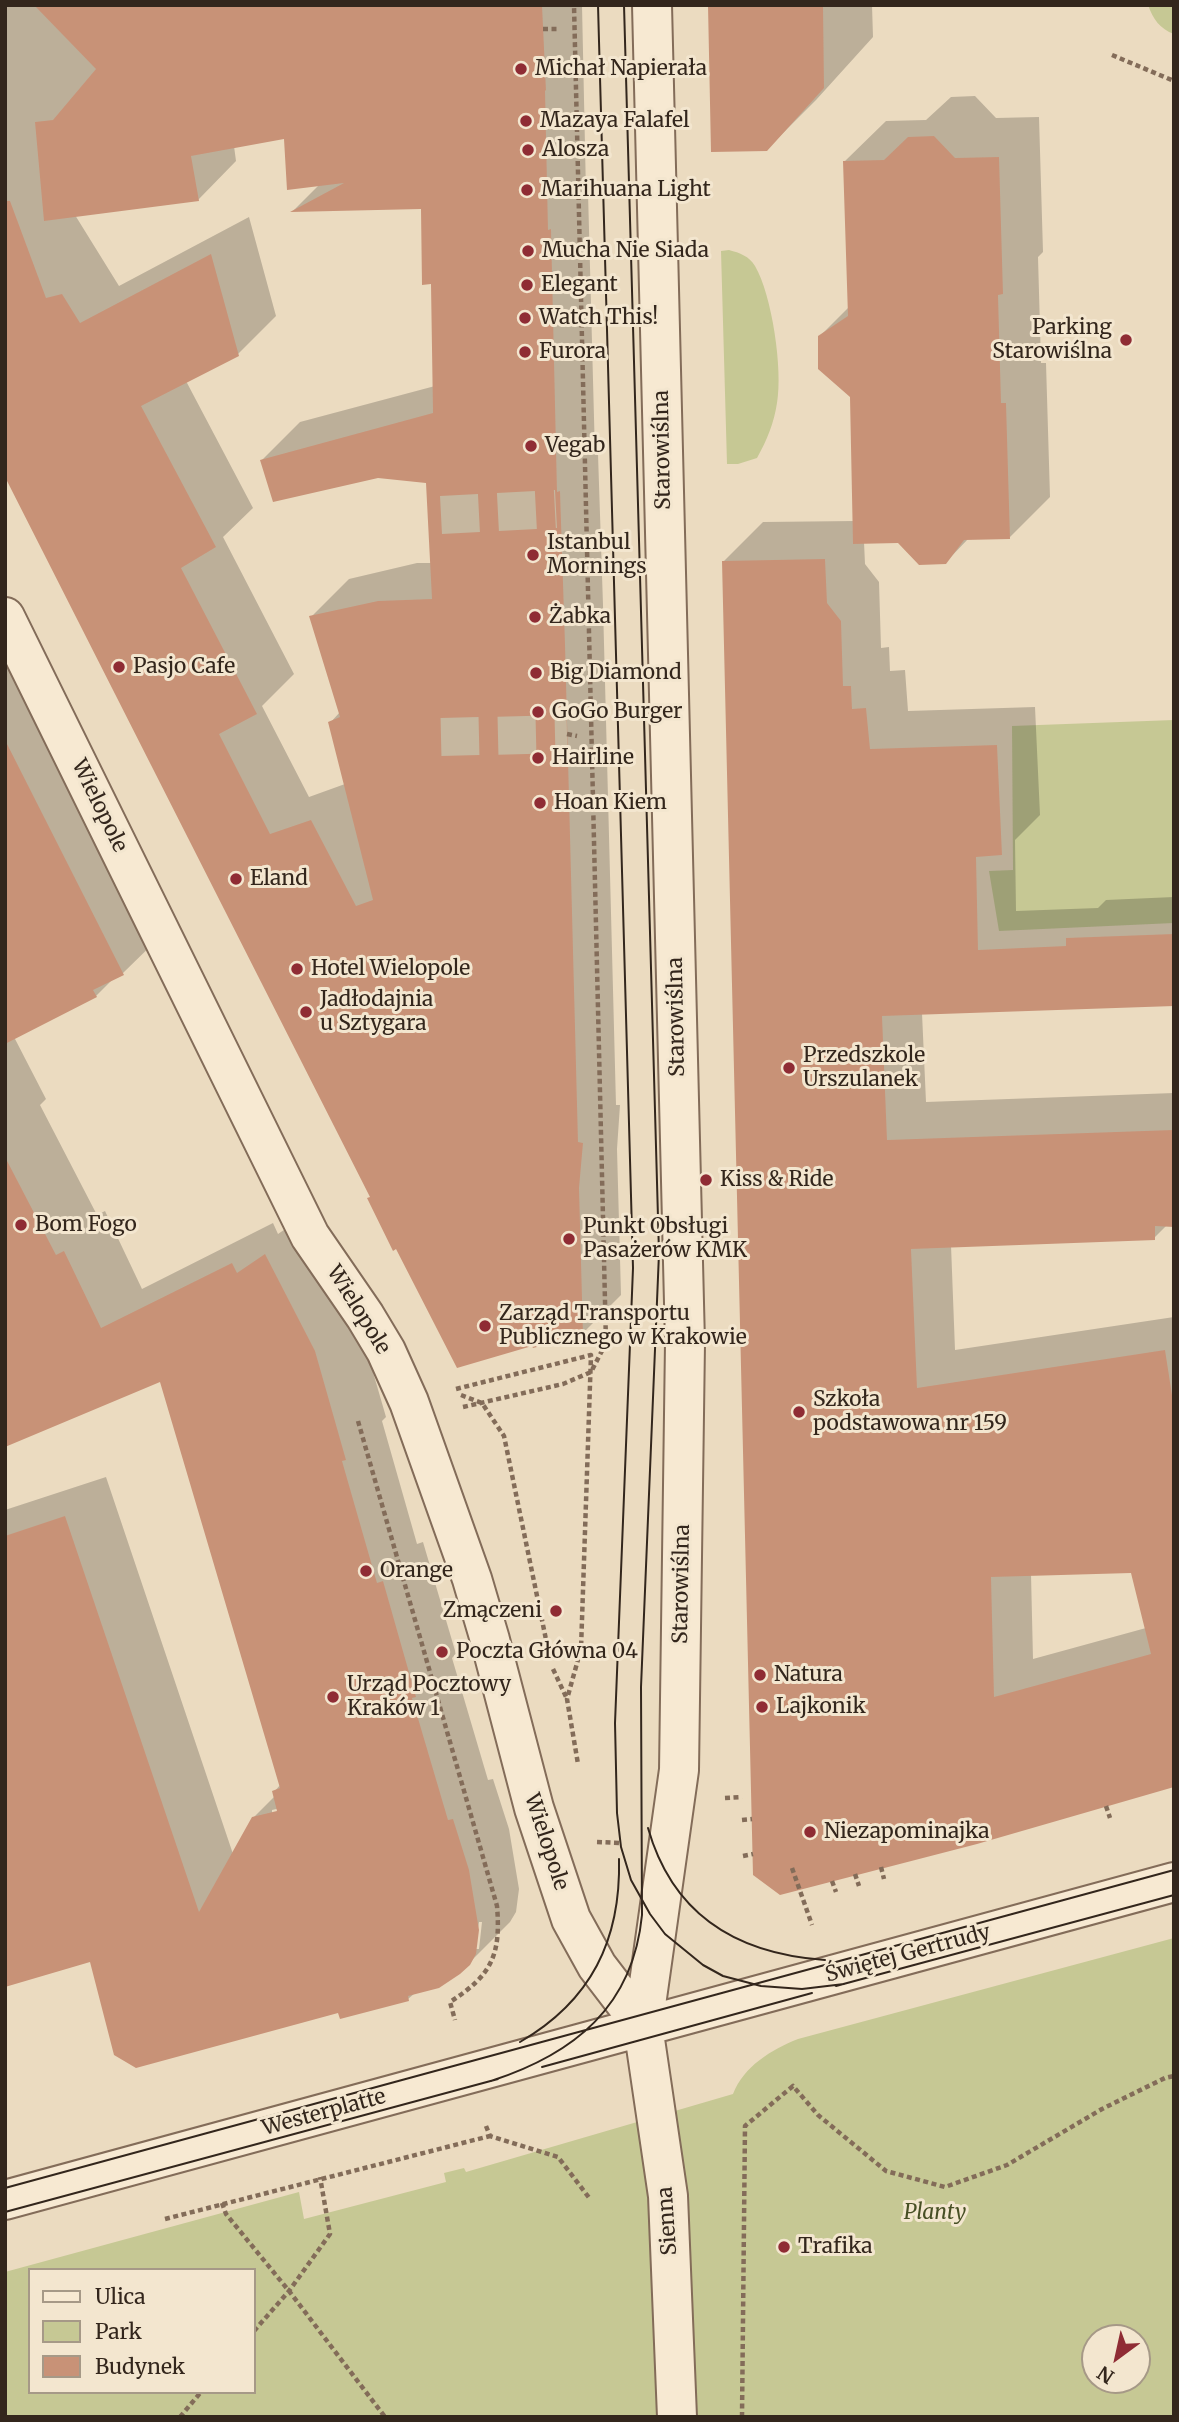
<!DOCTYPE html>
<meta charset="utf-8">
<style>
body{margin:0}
#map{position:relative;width:1179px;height:2422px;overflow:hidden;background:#ebdbc0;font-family:Merriweather,serif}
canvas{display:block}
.frame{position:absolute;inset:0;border:7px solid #33261c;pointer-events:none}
.legend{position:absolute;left:28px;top:2268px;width:228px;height:126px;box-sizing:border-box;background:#f3e6cf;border:2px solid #a69987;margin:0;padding:9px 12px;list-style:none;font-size:21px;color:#33261c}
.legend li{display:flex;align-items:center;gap:14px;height:35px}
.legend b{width:35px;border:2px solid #a69987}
.north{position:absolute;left:1081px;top:2324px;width:70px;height:70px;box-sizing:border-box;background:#f3e6cf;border:2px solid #a69987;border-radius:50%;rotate:213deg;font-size:19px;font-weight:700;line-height:28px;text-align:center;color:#33261c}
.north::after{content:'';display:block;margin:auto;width:24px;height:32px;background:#8f2c34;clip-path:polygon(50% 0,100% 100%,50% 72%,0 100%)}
</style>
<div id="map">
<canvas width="1179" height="2422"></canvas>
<div class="frame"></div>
<ul class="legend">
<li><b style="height:9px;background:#f7e9d2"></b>Ulica</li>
<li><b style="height:19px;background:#c6c894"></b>Park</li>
<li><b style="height:19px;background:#c89277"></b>Budynek</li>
</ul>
<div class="north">N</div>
</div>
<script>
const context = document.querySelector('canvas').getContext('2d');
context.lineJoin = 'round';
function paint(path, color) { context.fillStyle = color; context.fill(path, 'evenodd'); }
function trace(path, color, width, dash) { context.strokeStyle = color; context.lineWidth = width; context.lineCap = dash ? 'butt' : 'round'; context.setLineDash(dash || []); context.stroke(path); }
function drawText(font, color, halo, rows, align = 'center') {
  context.font = font + ' Merriweather,serif'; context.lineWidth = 6; context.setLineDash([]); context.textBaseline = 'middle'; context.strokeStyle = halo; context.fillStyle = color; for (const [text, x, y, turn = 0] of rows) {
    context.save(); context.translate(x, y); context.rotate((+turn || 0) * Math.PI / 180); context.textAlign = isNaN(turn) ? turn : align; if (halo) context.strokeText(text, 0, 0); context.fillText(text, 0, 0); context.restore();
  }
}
const green = new Path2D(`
 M 1148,5 L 1174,5 L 1174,34 C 1160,29 1153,19 1148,5 Z
 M 729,250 C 740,253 749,256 755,266 C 772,295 783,370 777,403 C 774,423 767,440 757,458 L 738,464 L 727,464 L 721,251 Z
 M 1174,720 L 1174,923 L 999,931 L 989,871 L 1013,870 L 1012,726 Z
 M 1174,1938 L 1174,2417 L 5,2417 L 5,2272 L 299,2192 L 304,2219 L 446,2182 L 444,2173 L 464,2168 L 466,2172 L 733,2094 C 744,2066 771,2050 798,2039 ZM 30,2270 L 254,2270 L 254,2392 L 30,2392 ZM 1095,2338 L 1137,2338 L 1137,2380 L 1095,2380 Z`);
const shadow = new Path2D(`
 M 5,5 L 582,5 L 586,193 L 588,192 L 595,455 L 598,454 L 603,605 L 616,1105 L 620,1105 L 617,1149 L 621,1295 L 582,1334 L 372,1196 L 5,472 ZM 286,137 L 320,184 L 294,210 L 423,208 L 432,283 L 435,386 L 300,422 L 262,460 L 428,482 L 432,563 L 417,563 L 349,579 L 311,617 L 340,712 L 330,723 L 345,784 L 309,797 L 262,706 L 294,674 L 223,537 L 253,508 L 186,381 L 238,354 L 276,316 L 249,217 L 119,286 L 75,215 L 198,200 L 236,161 L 234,146 Z
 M 709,5 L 872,5 L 873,37 L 816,100 L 766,150 Z
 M 975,96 L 996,118 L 1039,117 L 1043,252 L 1038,257 L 1041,363 L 1046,363 L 1050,497 L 1009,538 L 969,538 L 945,563 L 898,541 L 864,542 L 865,564 L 879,582 L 881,648 L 889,647 L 890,671 L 905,670 L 908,711 L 1035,707 L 1040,815 L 1015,840 L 1016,911 L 1098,908 L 1106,900 L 1174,897 L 1174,1004 L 922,1013 L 926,1102 L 1174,1093 L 1174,1225 L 1167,1225 L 1154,1238 L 951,1245 L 955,1350 L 1174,1317 L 1174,1786 L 976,1842 L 724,561 L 763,522 L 855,521 L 852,396 L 820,336 L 849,307 L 845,161 L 886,121 L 926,120 L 951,97 ZM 1132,1571 L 1146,1628 L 1033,1659 L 1031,1574 Z
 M 5,622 L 164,933 L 123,973 L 114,978 L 96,996 L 14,1037 L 46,1099 L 40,1105 L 97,1215 L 105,1211 L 142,1289 L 273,1223 L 278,1234 L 306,1215 L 355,1310 L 386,1417 L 382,1421 L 417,1544 L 423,1542 L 456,1654 L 452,1658 L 488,1780 L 493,1779 L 509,1829 L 519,1889 L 516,1912 L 510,1922 L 459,1973 L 415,1993 L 408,1999 L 340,2011 L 91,1960 L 5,1705 L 5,1510 L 106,1477 L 233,1854 L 253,1818 L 275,1796 L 274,1792 L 281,1784 L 161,1380 L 5,1445 ZM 285,1807 L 286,1810 L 272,1814 L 272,1810 ZM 479,1922 L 482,1922 L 479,1949 L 475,1949 Z`);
const building = new Path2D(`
 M 34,5 L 542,5 L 546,91 L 545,90 L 548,230 L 551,229 L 557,492 L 560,491 L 565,644 L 578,1142 L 583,1143 L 579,1188 L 583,1335 L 533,1348 L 532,1346 L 457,1368 L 396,1249 L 393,1251 L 367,1198 L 370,1197 L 5,477 L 5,201 L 10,201 L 46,298 L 62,294 L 80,323 L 211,254 L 239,356 L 141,406 L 216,547 L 181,568 L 257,714 L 219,734 L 270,834 L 311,820 L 356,906 L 373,900 L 328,722 L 340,717 L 309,616 L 378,601 L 432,599 L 426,483 L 378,478 L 273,502 L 260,460 L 433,413 L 431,284 L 422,285 L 421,209 L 290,212 L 344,183 L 287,190 L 284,139 L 191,156 L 199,201 L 44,221 L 35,122 L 53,120 L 96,69 Z
 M 708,5 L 823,5 L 824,88 L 767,151 L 711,152 Z
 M 934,136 L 955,158 L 999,157 L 1003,294 L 998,295 L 1001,403 L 1006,403 L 1010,539 L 964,540 L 946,564 L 919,565 L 898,543 L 853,544 L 850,397 L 818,369 L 818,336 L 848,316 L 843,161 L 884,160 L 908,137 Z
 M 825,559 L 827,603 L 841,621 L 843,686 L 851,686 L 852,709 L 866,708 L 870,749 L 997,745 L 1002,855 L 976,857 L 978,950 L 1066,946 L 1066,938 L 1174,934 L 1174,1006 L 882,1016 L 887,1140 L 1173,1130 L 1174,1227 L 1155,1226 L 1155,1240 L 911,1249 L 917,1388 L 1165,1350 L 1174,1408 L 1174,1787 L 977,1844 L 780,1895 L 753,1875 L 722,561 ZM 1131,1573 L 1151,1654 L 994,1697 L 991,1577 Z
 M 5,740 L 124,975 L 93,990 L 97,997 L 5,1044 Z
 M 5,1157 L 56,1255 L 64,1251 L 101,1328 L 232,1263 L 237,1273 L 265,1254 L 315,1351 L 346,1460 L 342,1461 L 377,1583 L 383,1581 L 416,1697 L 412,1698 L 448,1820 L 453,1819 L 469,1870 L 479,1930 L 476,1954 L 470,1965 L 460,1974 L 439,1988 L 408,1996 L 409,2001 L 340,2019 L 338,2013 L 136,2068 L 114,2055 L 90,1962 L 5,1987 L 5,1536 L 65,1516 L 199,1912 L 252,1817 L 277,1811 L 272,1791 L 280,1788 L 160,1382 L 5,1447 Z`);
const minorTunnel = new Path2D(`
 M 441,515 L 556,509
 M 441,737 L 567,734`);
const path = new Path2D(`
 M 543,29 L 558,29
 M 1112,55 L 1174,81
 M 567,734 L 577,736
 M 456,1389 L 591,1355 L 581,1649 L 567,1699 L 578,1764
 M 461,1395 L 482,1403 L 504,1436 L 549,1654
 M 463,1407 L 563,1384 L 591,1372 L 606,1343 L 574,5
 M 358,1421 L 497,1906 C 501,1955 492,1975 450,2002 L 455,2020
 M 553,1669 L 567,1699
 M 725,1798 L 742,1797
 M 1106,1806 L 1110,1818
 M 742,1820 L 752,1819
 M 597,1842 L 620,1843
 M 743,1856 L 753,1854
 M 881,1867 L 884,1879
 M 792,1868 L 812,1925
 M 855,1874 L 859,1886
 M 832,1881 L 836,1892
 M 486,2126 L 490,2136 L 558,2157 L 590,2199
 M 222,2203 L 226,2214 L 289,2291 L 385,2417
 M 165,2219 L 490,2136
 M 254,2331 L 289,2291 L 330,2234 L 320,2177
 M 180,2417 L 201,2392
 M 742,2417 L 745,2126 L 793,2086 L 818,2115 L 886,2171 L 945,2187 L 1007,2165 L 1102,2109 L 1165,2078 L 1174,2076`);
const minor = new Path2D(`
 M 652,5 L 685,1343 L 679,1770 L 643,2026 L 668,2196 L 677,2417
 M 5,617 L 310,1236 L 365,1316 L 386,1351 L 409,1402 L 472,1579 L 490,1640 L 534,1808 L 571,1919 L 597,1966 L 643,2026
 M 5,2200 L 1174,1882`);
const tram = new Path2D(`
 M 598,5 L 633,1268 L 615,1723 L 617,1813 L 621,1847 L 631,1880 L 650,1914 L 665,1934 L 703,1965 L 723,1976 L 761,1986 L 802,1989 L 844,1984
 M 648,1828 C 673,1916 738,1954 825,1960
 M 836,1986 L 1174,1895
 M 520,2042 C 591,2001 621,1940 619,1859
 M 542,2067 L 812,1993
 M 491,2081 C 574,2054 633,2007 642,1915 L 641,1687 L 659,1253 L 624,5
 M 5,2188 L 1174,1870
 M 5,2212 L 498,2079`);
const markers = [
 [521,69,7,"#8f2c34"],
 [526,121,7,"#8f2c34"],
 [528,150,7,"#8f2c34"],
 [527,190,7,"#8f2c34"],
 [528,251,7,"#8f2c34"],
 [527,285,7,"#8f2c34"],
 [525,318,7,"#8f2c34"],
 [1126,340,7,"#8f2c34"],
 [525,352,7,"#8f2c34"],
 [531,446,7,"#8f2c34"],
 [533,555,7,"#8f2c34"],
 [535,617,7,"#8f2c34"],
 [119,667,7,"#8f2c34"],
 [536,673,7,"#8f2c34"],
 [538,712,7,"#8f2c34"],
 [538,758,7,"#8f2c34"],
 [540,803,7,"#8f2c34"],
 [236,879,7,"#8f2c34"],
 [297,969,7,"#8f2c34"],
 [306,1012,7,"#8f2c34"],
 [789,1068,7,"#8f2c34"],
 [706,1180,7,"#8f2c34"],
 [21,1225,7,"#8f2c34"],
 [569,1239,7,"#8f2c34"],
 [485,1326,7,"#8f2c34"],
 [799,1412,7,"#8f2c34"],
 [366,1571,7,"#8f2c34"],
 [556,1611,7,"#8f2c34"],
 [442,1652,7,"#8f2c34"],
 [760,1675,7,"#8f2c34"],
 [333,1697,7,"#8f2c34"],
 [762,1707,7,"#8f2c34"],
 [810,1832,7,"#8f2c34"],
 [784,2247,7,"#8f2c34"]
];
const poiNames = [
 ["Michał Napierała",535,69],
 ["Mazaya Falafel",540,121],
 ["Alosza",542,150],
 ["Marihuana Light",541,190],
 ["Mucha Nie Siada",542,251],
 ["Elegant",541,285],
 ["Watch This!",539,318],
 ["Parking",1112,328,"right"],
 ["Starowiślna",1112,352,"right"],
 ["Furora",539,352],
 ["Vegab",545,446],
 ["Istanbul",547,543],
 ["Mornings",547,567],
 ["Żabka",549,617],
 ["Pasjo Cafe",133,667],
 ["Big Diamond",550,673],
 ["GoGo Burger",552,712],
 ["Hairline",552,758],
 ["Hoan Kiem",554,803],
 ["Eland",250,879],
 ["Hotel Wielopole",311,969],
 ["Jadłodajnia",320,1000],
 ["u Sztygara",320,1024],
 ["Przedszkole",803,1056],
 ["Urszulanek",803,1080],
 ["Kiss & Ride",720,1180],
 ["Bom Fogo",35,1225],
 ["Punkt Obsługi",583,1227],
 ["Pasażerów KMK",583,1251],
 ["Zarząd Transportu",499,1314],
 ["Publicznego w Krakowie",499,1338],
 ["Szkoła",813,1400],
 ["podstawowa nr 159",813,1424],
 ["Orange",380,1571],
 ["Zmączeni",542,1611,"right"],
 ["Poczta Główna 04",456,1652],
 ["Natura",774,1675],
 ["Urząd Pocztowy",347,1685],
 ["Kraków 1",347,1709],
 ["Lajkonik",776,1707],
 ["Niezapominajka",824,1832],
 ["Trafika",798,2247]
];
const streetNames = [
 ["Starowiślna",663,450,-91],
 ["Wielopole",99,806,64],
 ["Starowiślna",677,1017,-91],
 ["Wielopole",358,1310,58],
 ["Starowiślna",682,1584,-89],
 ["Wielopole",546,1842,72],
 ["Świętej Gertrudy",908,1954,-15],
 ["Westerplatte",324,2113,-15],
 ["Sienna",668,2221,-94]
];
const parkNames = [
 ["Planty",935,2213]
];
paint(green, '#c6c894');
paint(shadow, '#0003');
paint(building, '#c89277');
trace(minorTunnel, '#c6b79f', 38, [38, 19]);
trace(minor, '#836c59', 42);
trace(path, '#836c59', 4.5, [5, 3.5]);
trace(minor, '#f7e9d2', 38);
trace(tram, '#33261c', 2);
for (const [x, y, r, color] of markers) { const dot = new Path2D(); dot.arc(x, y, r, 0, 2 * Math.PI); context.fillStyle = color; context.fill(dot); trace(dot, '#f3e6cf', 2.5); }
drawText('21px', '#33261c', '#f3e6cf', poiNames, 'left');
drawText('21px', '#33261c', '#f3e6cf', streetNames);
drawText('italic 21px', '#474f24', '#f3e6cf', parkNames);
</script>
